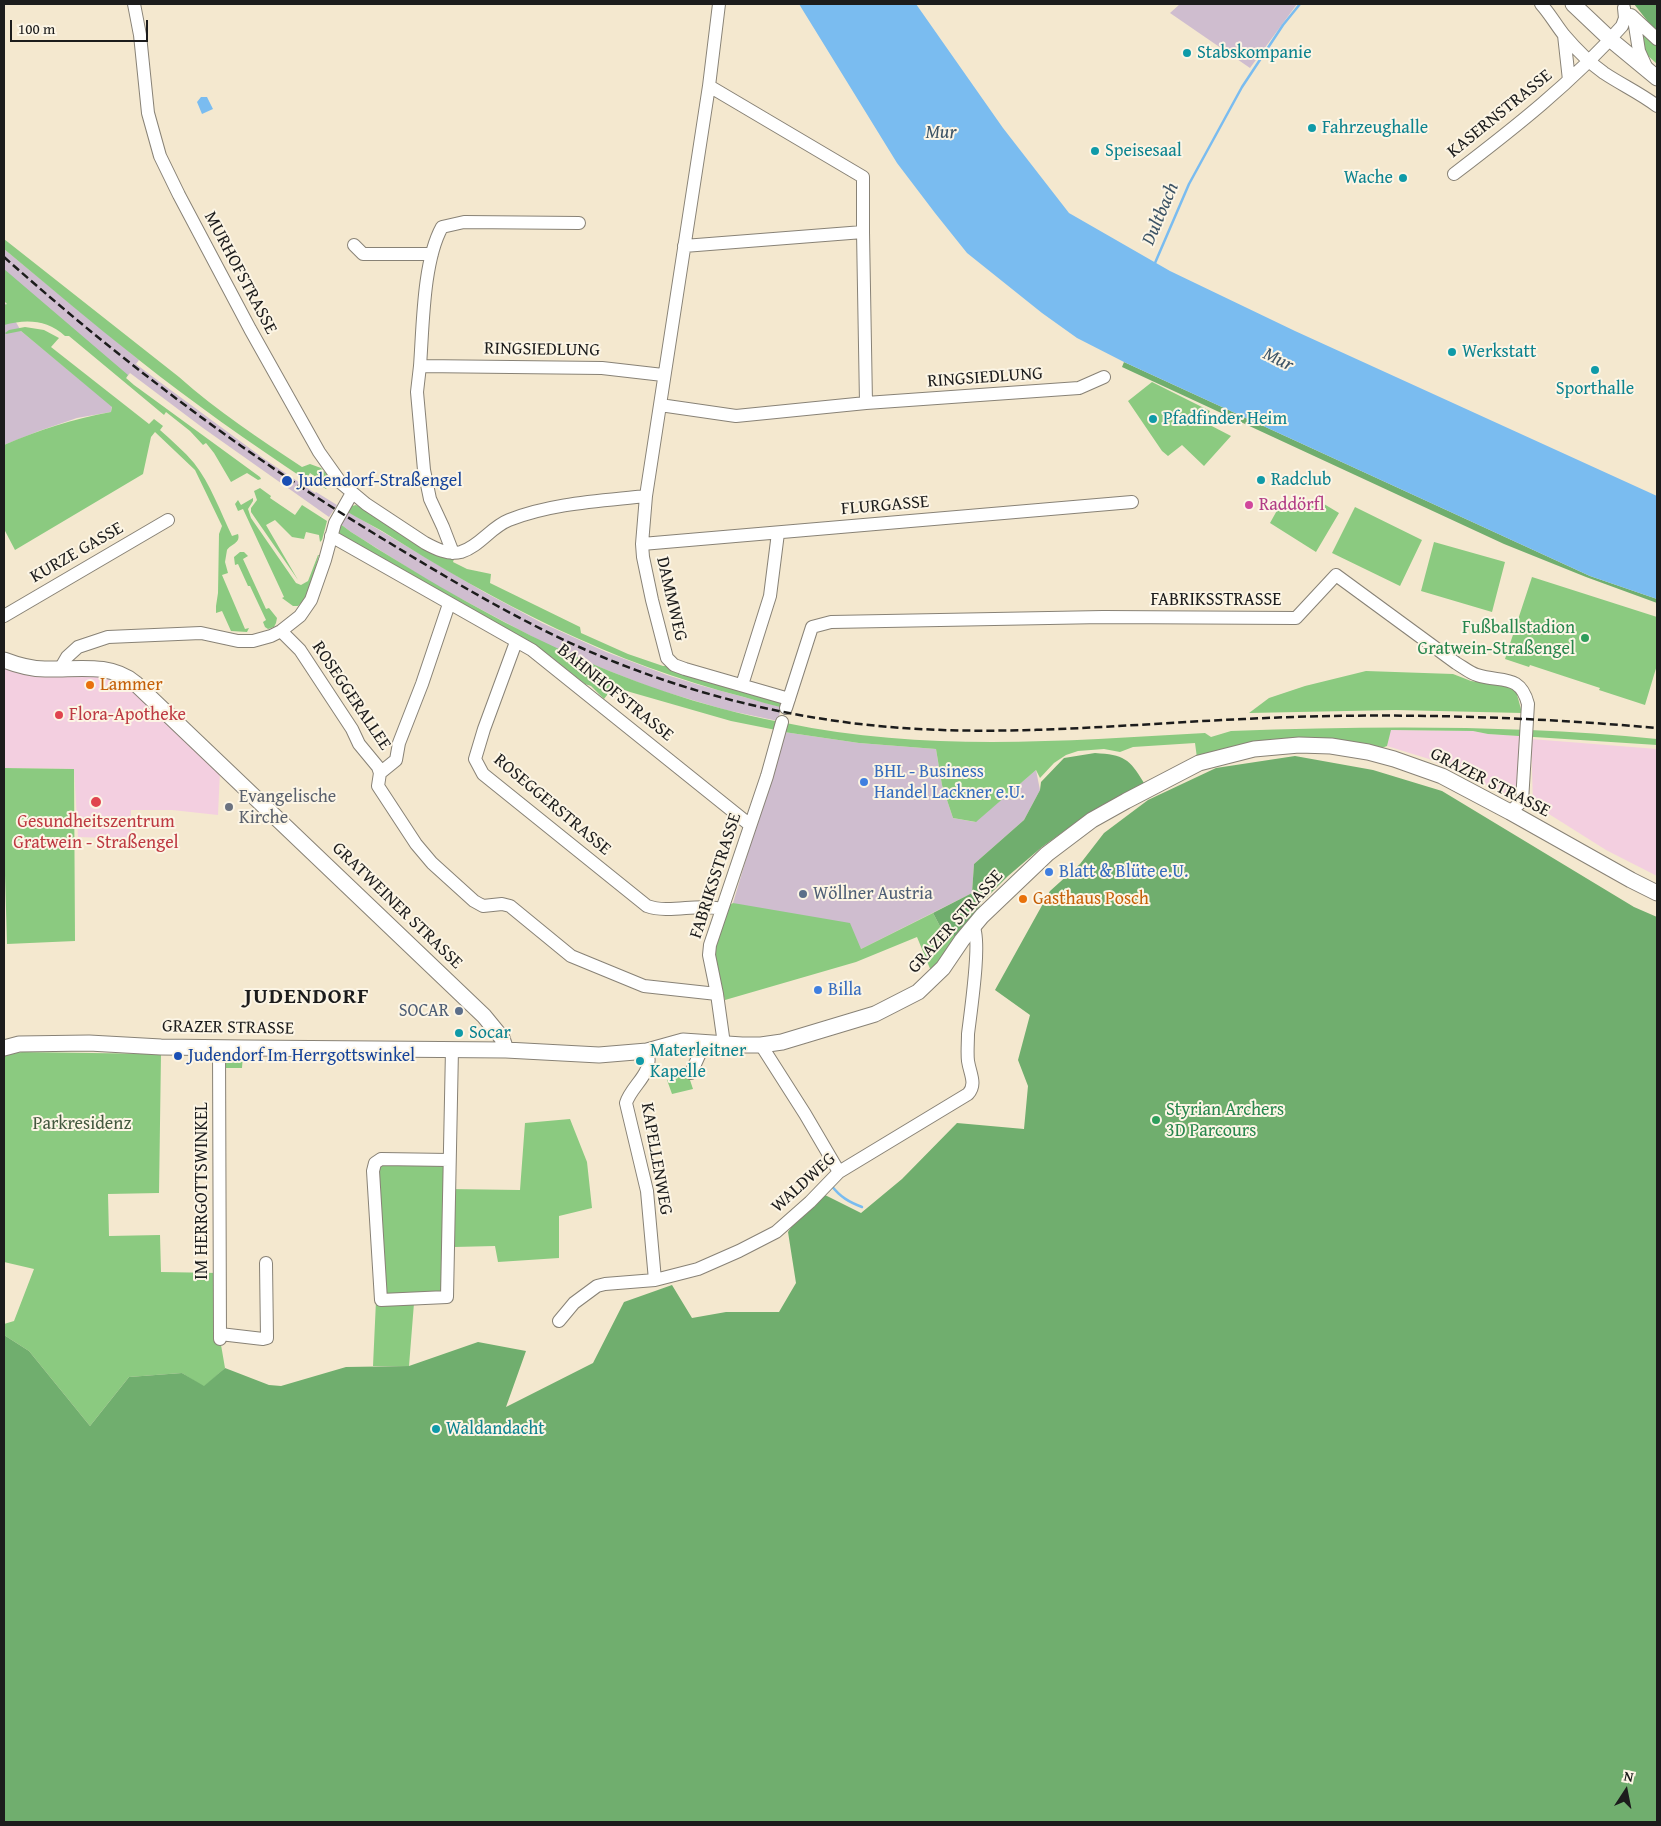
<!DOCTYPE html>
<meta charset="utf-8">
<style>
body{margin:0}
#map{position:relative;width:1661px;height:1826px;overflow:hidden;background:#f4e8cf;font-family:"Gentium Book Plus",serif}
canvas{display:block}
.frame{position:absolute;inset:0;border:5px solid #1c1c1c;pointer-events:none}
.north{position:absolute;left:1601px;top:1766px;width:50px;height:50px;-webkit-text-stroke:4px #fcf5e5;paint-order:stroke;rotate:11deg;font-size:14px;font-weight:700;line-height:20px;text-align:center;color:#1c1c1c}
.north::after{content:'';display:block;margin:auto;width:18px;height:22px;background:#1c1c1c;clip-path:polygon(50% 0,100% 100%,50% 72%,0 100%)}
.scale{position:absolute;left:10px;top:20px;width:138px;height:22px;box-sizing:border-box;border:2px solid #1c1c1c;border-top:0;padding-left:6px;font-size:15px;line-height:18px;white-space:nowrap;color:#1c1c1c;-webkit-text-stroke:4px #fcf5e5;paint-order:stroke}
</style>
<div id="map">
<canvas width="1661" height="1826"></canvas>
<div class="frame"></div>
<div class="north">N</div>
<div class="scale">100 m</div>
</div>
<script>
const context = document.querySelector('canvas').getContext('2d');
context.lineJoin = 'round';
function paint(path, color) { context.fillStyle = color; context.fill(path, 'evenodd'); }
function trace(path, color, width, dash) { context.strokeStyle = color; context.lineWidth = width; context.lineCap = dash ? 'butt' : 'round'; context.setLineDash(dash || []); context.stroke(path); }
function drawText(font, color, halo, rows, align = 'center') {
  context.font = font + ' "Gentium Book Plus",serif'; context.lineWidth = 4; context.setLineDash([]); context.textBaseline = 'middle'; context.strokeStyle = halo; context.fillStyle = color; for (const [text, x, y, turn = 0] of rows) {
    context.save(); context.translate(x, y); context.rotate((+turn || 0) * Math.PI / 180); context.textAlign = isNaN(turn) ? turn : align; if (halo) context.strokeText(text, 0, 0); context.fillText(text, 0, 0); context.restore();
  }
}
const built = new Path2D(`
 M 4,665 L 114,671 L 220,771 L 218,815 L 172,810 L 131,810 L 131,839 L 78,837 L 74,769 L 4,768 Z
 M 1390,730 L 1473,731 L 1488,734 L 1523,736 L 1519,786 L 1512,794 L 1507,794 L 1446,768 L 1429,759 L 1387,746 Z
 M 1531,739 L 1657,749 L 1657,876 L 1606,850 L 1533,804 Z`);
const industrial = new Path2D(`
 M 1180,4 L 1297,4 L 1250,68 L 1170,13 Z
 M 4,249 L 139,360 L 136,364 L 153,377 L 263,458 L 315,493 L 316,492 L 337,505 L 329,517 L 203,428 L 130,373 L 126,378 L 4,274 Z
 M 4,301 L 21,331 L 112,406 L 111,412 L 77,418 L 39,431 L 4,445 Z
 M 347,511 L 484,592 L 542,623 L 606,652 L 667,675 L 699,685 L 781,707 L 778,721 L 726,710 L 655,689 L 584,661 L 548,645 L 437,586 L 351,532 L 339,523 Z
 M 784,732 L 859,743 L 936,749 L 942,785 L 953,818 L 975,822 L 1036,770 L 1040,790 L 1024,820 L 974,864 L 972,893 L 861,949 L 733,903 Z`);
const green = new Path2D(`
 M 1646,32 L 1657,44 L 1657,64 L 1645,53 L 1640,34 Z
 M 4,239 L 179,377 C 217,411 260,439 302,467 L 310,464 L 321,468 L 331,479 L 326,489 L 317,483 L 319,479 L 310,473 L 306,480 C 249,442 193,403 139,360 C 93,324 49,286 4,249 Z
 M 4,269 L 128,375 L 126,378 L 134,385 L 260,477 L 261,479 L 258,480 L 247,473 L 231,482 L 214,453 L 206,443 L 203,445 L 190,431 L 166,412 L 164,415 L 69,336 L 65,336 C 47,320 27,319 4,325 L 4,305 L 7,304 L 4,301 Z
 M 25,327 L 44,330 L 59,338 L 51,347 L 149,424 L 154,419 L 163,426 L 160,430 C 172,441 184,451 194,463 C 210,483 221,513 232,536 L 238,534 C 241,543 231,544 227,550 L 225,562 L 228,573 L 222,575 L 245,629 L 249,628 L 247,632 L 231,631 L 222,611 L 216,613 L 216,606 L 218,593 L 219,534 L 222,526 L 195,470 L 155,432 L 151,437 L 143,474 L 15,550 L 4,529 L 4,445 C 39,430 73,419 111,412 L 112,407 L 21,331 L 6,334 L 5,333 L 9,330 Z
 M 1152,382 L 1210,411 L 1204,422 L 1231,436 L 1204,466 L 1182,445 L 1168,456 L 1162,451 L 1128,401 Z
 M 260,488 L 271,496 L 270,498 L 295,515 L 302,505 L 327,521 L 322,540 L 320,542 L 319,535 L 306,532 L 304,539 L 292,537 L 275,520 L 266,525 L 298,580 L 251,512 L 251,508 L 257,500 L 254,491 Z
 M 253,498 L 253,501 L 248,509 L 251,518 L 296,583 L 301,585 L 308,581 L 318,555 L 319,555 C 315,569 309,598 298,606 L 293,606 L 282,598 L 284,597 L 243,509 L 238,511 L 235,504 L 238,500 L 241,505 Z
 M 1324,504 L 1339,513 L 1316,552 L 1270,523 L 1280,505 Z
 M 356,505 L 454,559 L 453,562 L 467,569 L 491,574 L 490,583 L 580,627 L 581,633 L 628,654 L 663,666 L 668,666 L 782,700 L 784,708 C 771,705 758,701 744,697 C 613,664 496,603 382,531 C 370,524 357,518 346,511 L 352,506 Z
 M 1355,507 L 1422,540 L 1400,586 L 1332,553 Z
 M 339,523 L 351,532 C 487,619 621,691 780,722 L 776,730 L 731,721 L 630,692 L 614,686 L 604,699 L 591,686 L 585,684 L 550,656 L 339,534 L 338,528 Z
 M 1434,542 L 1505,562 L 1492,612 L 1421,591 Z
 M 240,552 L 244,552 L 248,556 L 243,559 L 266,609 L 269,608 L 277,618 L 276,623 L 274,627 L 268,629 L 265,627 L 263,622 L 266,620 L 250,586 L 248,586 L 238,564 L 235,565 L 234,557 Z
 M 1532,577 L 1657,617 L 1657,665 L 1645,705 L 1599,690 L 1600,688 L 1530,665 L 1529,667 L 1505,659 Z
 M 1366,671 L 1453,674 L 1471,681 L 1515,687 L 1522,713 L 1396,710 L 1249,713 L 1269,698 L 1305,686 Z
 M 786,723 C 924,752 1065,741 1205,733 L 1211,737 L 1231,731 C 1374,726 1515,725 1657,739 L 1657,745 L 1488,734 L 1473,731 L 1391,730 L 1387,746 L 1379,749 L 1350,744 L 1197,758 L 1195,743 L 1133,747 L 1120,752 L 1104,749 L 1078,751 L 1066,755 L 1054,763 L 1040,778 L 1036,770 L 976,822 L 953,818 L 942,785 L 936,749 L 859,743 L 784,732 Z
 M 4,768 L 74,769 L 75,941 L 7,944 L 4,841 Z
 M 733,903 L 850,923 L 861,949 L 933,913 L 943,932 L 957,937 L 931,971 L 917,937 L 856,962 L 725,1000 L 712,954 L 728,906 Z
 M 22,1052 L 161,1054 L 159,1193 L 108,1194 L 109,1236 L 160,1235 L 161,1272 L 218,1273 L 220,1339 L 225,1368 L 204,1387 L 182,1373 L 129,1377 L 90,1426 L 29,1351 L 4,1335 L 4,1324 L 14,1321 L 34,1269 L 4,1262 L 4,1055 Z
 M 223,1055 L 243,1055 L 242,1068 L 223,1068 Z
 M 688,1074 L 693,1089 L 672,1094 L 667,1080 Z
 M 570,1119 L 587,1162 L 592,1208 L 559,1216 L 559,1258 L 498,1262 L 495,1246 L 454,1247 L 453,1301 L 414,1303 L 409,1366 L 373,1366 L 378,1257 L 378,1164 L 447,1162 L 448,1189 L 520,1190 L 525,1123 Z`);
const forest = new Path2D(`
 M 1634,4 L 1657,4 L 1657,31 L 1649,23 Z
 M 1124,362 L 1590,576 L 1657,599 L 1657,603 L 1586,577 L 1504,544 L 1122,367 Z
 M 1095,753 C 1124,755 1129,758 1144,783 L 1081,819 L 1042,847 L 1008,876 L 981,903 L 976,915 L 957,937 L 943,932 L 933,913 L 972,893 L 974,864 L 1024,820 L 1040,790 L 1041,782 L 1064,758 Z
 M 1295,756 L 1373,770 L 1442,791 L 1634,907 L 1657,917 L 1657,1822 L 4,1822 L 4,1335 L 29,1351 L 90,1426 L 129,1377 L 182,1373 L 204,1386 L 225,1368 L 269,1385 L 281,1386 L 346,1367 L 409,1366 L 478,1342 L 526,1351 L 506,1407 L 593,1363 L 624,1302 L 672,1285 L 692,1318 L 726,1312 L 779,1312 L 796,1283 L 788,1232 L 815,1190 L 861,1213 L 902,1179 L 957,1123 L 1024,1129 L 1028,1086 L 1018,1060 L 1030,1015 L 995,990 L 1050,891 L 1080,864 L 1104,833 L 1148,800 L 1216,768 Z`);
const water = new Path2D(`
 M 799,4 L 916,4 L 1003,128 L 1069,213 L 1170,271 L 1295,331 L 1657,496 L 1657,599 L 1590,576 L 1124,362 L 1077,338 L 1042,313 L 967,253 L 935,213 L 897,163 Z
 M 201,97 L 207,97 L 213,109 L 202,114 L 197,102 Z`);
const stream = new Path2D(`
 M 1155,263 L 1189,184 L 1242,87 L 1283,25 L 1300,4
 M 831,1185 C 840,1197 849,1202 862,1207`);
const minor = new Path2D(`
 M 134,4 L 140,35 L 148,113 L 160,156 L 179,195 L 250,329 L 319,452 L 341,483 L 366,504 L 425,543 C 436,549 448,555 461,552 C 480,546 491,527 509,520 C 552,503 601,501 646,496 L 709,86 L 719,4
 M 1541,4 C 1550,14 1556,25 1564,35 C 1575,48 1590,63 1604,73 C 1622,85 1640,93 1657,106
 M 1631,15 L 1657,39
 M 1634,19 L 1639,51 L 1648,71
 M 1564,35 L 1569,80
 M 1454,174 C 1513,129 1573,82 1622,26 L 1625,18 L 1624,8
 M 354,245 L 363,254 L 432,254
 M 684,246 L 863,232 L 863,177 L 709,86
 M 420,366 C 423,326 423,261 442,227 L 464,222 L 579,223
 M 866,403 L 1079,388 L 1104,377
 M 660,405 L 736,416 L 866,403 L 863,232
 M 646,496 L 642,544 L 643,557 L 652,600 L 667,658 L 674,665 L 685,669 L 789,699
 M 331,536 L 532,650 L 750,825
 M 642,544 L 1132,502
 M 453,553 L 443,527 L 430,499 L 424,470 L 417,392 L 420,366 L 602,368 L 663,375
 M 4,616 L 168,520
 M 281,631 L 300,650 L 352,729 L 359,744 L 378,767 L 380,773 L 378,786 L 416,844 L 432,863 L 474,901 L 483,906 L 502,904 L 510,906 L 571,956 L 644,986 L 717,994
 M 516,642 L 484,729 L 475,759 L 483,774 L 647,906 C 670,914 697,903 721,909
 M 60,669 L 67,657 L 78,647 L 108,637 L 201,633 L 238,641 L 253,641 L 271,636 L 281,631 L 300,616 L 311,600 L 325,560 L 335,523 L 352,493
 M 742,685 L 770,596 L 778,533
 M 786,708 L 812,627 L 831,622 L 1103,617 L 1296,618 L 1336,575 L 1456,663 C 1463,667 1470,673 1477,675 C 1501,683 1520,673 1528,704 L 1522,801 L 1510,812
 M 380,773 L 396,760 L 399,743 L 422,684 L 449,604
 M 724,1044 L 717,994 L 709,955 L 710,945 L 767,776 L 782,722
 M 761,1045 L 805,1114 L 839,1172
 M 219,1047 L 220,1339
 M 647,1051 C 655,1073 632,1084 626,1103 L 647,1191 L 655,1280
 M 691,1073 L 705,1042
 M 449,1160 L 381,1159 L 375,1163 L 373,1171 L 381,1300 L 447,1297 L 452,1049
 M 559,1321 L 574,1303 L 597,1286 L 605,1284 L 655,1280 L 698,1269 L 739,1251 L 776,1232 L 810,1202 L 839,1172 L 968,1094 C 977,1084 970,1074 968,1061 C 967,1053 968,1043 968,1034 C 970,1016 982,938 973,926
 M 220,1334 L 263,1339 L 267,1338 L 266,1263`);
const major = new Path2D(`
 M 1573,4 L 1611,40 L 1657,78
 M 4,660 C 17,665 31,669 45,669 C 76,670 109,662 135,683 L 484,1016 L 502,1038 L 506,1050
 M 4,1048 L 19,1044 L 89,1043 L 161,1047 L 245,1048 L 506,1050 L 599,1055 L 647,1051 L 683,1041 L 742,1045 L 761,1045 L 782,1042 L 875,1014 L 918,992 L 943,968 L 962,940 L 982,916 L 1047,854 L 1092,820 L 1126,801 L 1199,763 L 1254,749 L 1299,745 L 1331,746 L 1368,752 L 1394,759 L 1442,776 L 1510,812 L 1631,880 L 1657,893`);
const rail = new Path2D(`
 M 4,257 C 117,358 240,451 370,531 C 434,570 498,609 566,641 C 672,690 787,720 903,728 C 1017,736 1131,724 1244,719 C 1382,712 1520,716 1657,728`);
const markers = [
 [1187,53,5,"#0f9aa8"],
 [1312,128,5,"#0f9aa8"],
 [1095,151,5,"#0f9aa8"],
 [1403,178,5,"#0f9aa8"],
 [1452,352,5,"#0f9aa8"],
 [1595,370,5,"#0f9aa8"],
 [1153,419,5,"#0f9aa8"],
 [1261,480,5,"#0f9aa8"],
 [287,481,6,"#1a4fb4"],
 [1249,505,5,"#d1479c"],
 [1585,638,5,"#2e9e5b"],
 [90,685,5,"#e8710a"],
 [59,715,5,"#e0444e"],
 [864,782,5,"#3f7fe0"],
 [96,802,6,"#e0444e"],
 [229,807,5,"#6b7280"],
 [1049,872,5,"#3f7fe0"],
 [803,894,5,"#5c6f8a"],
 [1023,899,5,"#e8710a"],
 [818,990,5,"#3f7fe0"],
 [459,1011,5,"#5c6f8a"],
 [459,1033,5,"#0f9aa8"],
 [178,1056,5,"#1a4fb4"],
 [640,1061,5,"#0f9aa8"],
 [1156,1120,5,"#2e9e5b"],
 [436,1429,5,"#0f9aa8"]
];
const cultureNames = [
 ["Stabskompanie",1197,53],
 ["Fahrzeughalle",1322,128],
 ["Speisesaal",1105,151],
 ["Wache",1393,178,"right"],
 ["Werkstatt",1462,352],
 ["Sporthalle",1595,389,"center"],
 ["Pfadfinder Heim",1163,419],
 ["Radclub",1271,480],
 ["Socar",469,1033],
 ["Materleitner",650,1051],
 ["Kapelle",650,1072],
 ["Waldandacht",446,1429]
];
const streetNames = [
 ["KASERNSTRASSE",1500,114,-39],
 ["MURHOFSTRASSE",240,273,62],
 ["RINGSIEDLUNG",542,350,1],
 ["RINGSIEDLUNG",985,378,-4],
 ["FLURGASSE",885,506,-5],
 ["KURZE GASSE",77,553,-30],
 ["DAMMWEG",671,599,77],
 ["FABRIKSSTRASSE",1216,600],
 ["BAHNHOFSTRASSE",615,693,39],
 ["ROSEGGERALLEE",351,696,56],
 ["GRAZER STRASSE",1490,783,27],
 ["ROSEGGERSTRASSE",552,805,40],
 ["FABRIKSSTRASSE",716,876,-72],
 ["GRATWEINER STRASSE",397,906,44],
 ["GRAZER STRASSE",956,922,-48],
 ["GRAZER STRASSE",228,1028,1],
 ["KAPELLENWEG",656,1159,80],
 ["WALDWEG",804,1183,-42],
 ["IM HERRGOTTSWINKEL",202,1191,-90]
];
const transitNames = [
 ["Judendorf-Straßengel",298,481],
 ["Judendorf Im Herrgottswinkel",188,1056]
];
const hotelNames = [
 ["Raddörfl",1259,505]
];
const leisureNames = [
 ["Fußballstadion",1575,628],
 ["Gratwein-Straßengel",1575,649],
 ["Styrian Archers",1166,1110,"left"],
 ["3D Parcours",1166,1131,"left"]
];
const foodNames = [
 ["Lammer",100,685],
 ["Gasthaus Posch",1033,899]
];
const healthNames = [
 ["Flora-Apotheke",69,715],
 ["Gesundheitszentrum",96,822,"center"],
 ["Gratwein - Straßengel",96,843,"center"]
];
const shopNames = [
 ["BHL - Business",874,772],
 ["Handel Lackner e.U.",874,793],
 ["Blatt & Blüte e.U.",1059,872],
 ["Billa",828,990]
];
const worshipNames = [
 ["Evangelische",239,797],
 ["Kirche",239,818]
];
const serviceNames = [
 ["Wöllner Austria",813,894],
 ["SOCAR",449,1011,"right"]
];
const parkNames = [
 ["Parkresidenz",82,1124]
];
const waterNames = [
 ["Mur",941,133],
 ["Dultbach",1161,214,-67],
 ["Mur",1278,360,26]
];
const districtNames = [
 ["JUDENDORF",307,997]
];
paint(built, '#f3cfe0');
paint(industrial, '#cfbdcf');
paint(green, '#8bca80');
paint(forest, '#70ae6e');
paint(water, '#7abcf0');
trace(stream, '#7abcf0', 2.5);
trace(minor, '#888276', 14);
trace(major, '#888276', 17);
trace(minor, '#fff', 12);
trace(major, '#fff', 15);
trace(rail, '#1c1c1c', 2.5, [8, 4]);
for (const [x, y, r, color] of markers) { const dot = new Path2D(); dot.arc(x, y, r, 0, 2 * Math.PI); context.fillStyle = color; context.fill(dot); trace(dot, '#fcf5e5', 2); }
drawText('18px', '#0d838f', '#fcf5e5', cultureNames, 'left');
drawText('18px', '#1c1c1c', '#fcf5e5', streetNames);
drawText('18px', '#164399', '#fcf5e5', transitNames, 'left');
drawText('18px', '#b23c85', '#fcf5e5', hotelNames, 'left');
drawText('18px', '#27864d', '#fcf5e5', leisureNames, 'right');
drawText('18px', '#c56008', '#fcf5e5', foodNames, 'left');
drawText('18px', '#be3a42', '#fcf5e5', healthNames, 'left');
drawText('18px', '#366cbe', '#fcf5e5', shopNames, 'left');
drawText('18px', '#5b616d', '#fcf5e5', worshipNames, 'left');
drawText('18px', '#4e5e75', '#fcf5e5', serviceNames, 'left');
drawText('18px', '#43593f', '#fcf5e5', parkNames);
drawText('italic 19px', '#3d5466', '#fcf5e5', waterNames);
context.letterSpacing = '1px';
drawText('bold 22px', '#1c1c1c', '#fcf5e5', districtNames);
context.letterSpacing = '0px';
</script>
